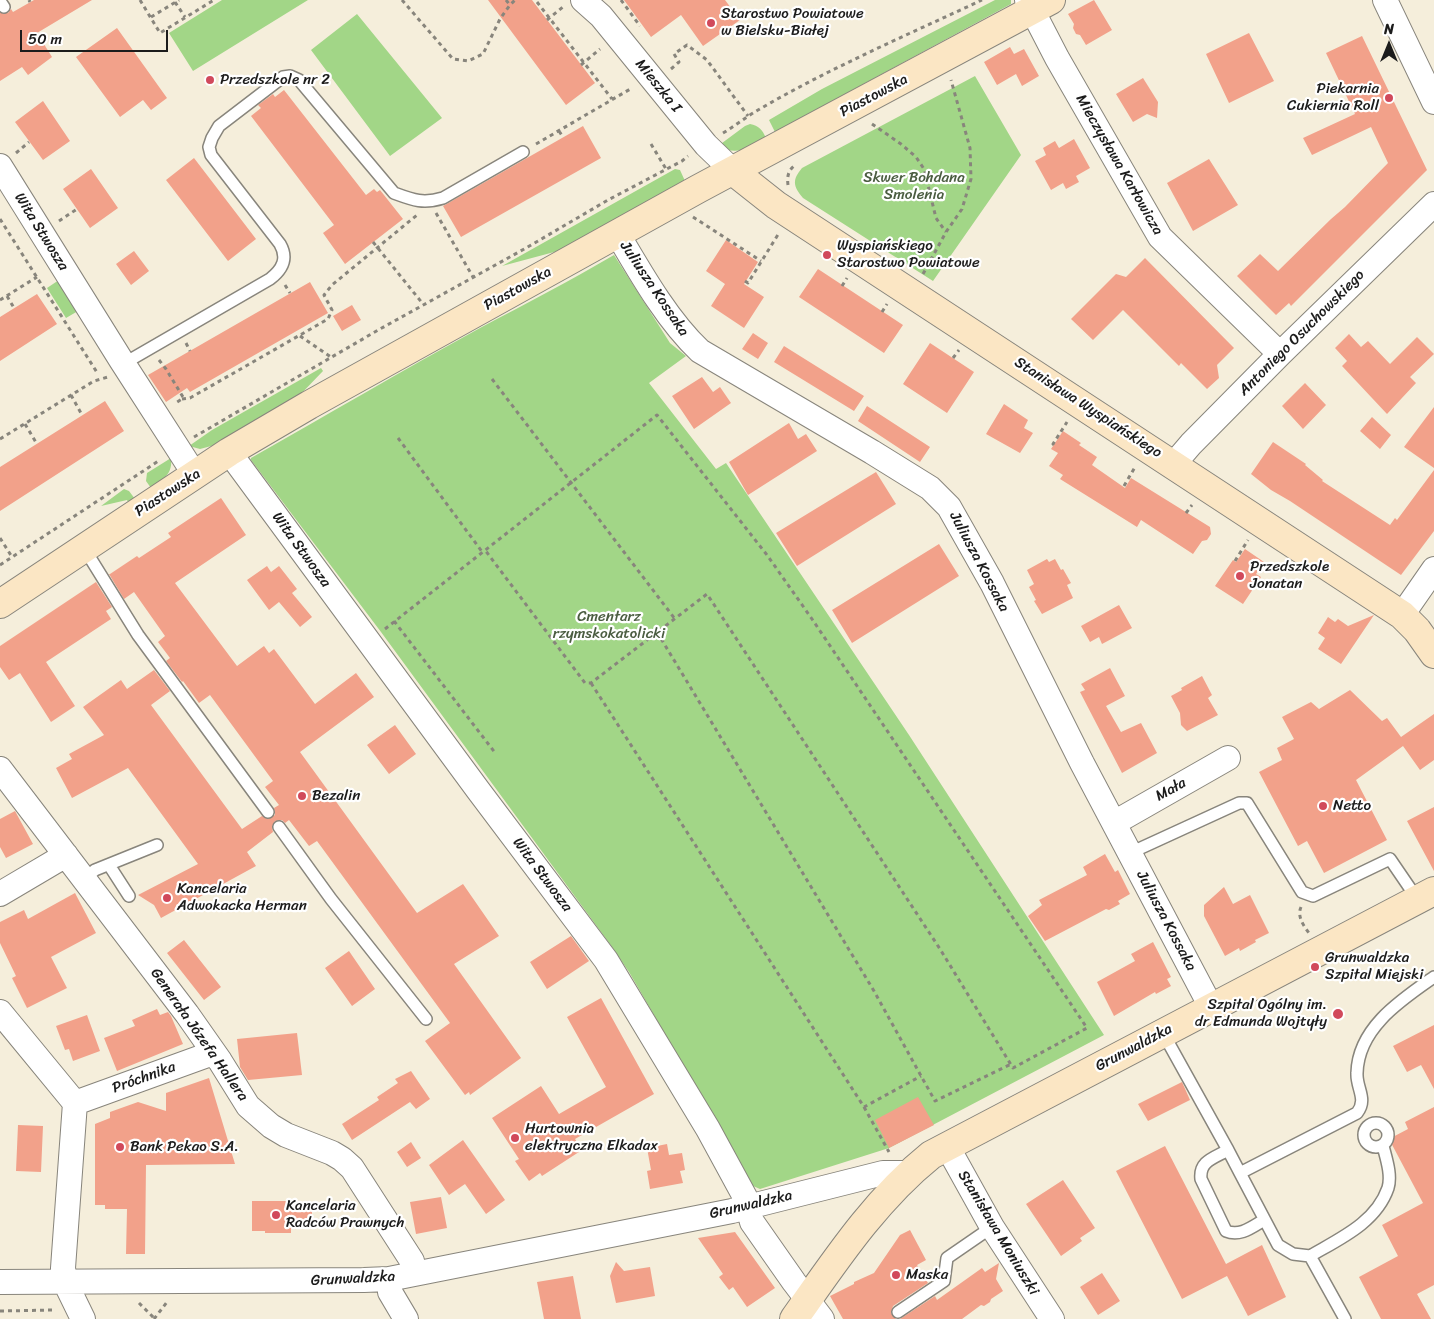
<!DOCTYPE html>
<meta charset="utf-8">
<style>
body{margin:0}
#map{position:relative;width:1434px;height:1319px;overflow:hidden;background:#f5eedb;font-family:Sriracha,sans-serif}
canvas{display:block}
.north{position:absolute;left:1364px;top:20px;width:50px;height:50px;-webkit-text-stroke:4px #fff;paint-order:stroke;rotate:0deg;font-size:14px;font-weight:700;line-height:20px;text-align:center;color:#1c1c1c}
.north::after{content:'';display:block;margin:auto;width:18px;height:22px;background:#1c1c1c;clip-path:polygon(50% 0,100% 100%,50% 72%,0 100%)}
.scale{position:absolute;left:20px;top:30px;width:148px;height:22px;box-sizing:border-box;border:2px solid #1c1c1c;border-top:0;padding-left:6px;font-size:15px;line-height:18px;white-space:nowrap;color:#1c1c1c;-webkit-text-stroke:4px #fff;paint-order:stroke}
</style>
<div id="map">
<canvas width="1434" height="1319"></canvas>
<div class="north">N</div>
<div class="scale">50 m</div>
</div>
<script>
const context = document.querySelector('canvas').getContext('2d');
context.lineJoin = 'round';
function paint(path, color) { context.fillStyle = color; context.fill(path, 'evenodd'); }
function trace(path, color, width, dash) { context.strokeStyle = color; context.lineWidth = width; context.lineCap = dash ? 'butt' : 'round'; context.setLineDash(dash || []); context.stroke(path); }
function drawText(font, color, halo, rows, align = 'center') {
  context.font = font + ' Sriracha,sans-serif'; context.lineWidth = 4.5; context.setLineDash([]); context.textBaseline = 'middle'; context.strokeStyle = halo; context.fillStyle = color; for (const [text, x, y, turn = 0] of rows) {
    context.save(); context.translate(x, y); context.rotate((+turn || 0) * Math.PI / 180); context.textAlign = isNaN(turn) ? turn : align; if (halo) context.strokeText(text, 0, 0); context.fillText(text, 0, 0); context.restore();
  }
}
const green = new Path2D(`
 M 222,0 L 308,0 L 193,71 L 169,33 Z
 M 995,0 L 1011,0 L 1011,4 L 775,132 L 769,120 L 822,89 Z
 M 357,14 L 442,118 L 390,156 L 311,50 Z
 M 975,76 L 1021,155 L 933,281 L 803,198 C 793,186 792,180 802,168 Z
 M 750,124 C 759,126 762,129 766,138 C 749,147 738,157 718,146 L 745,126 Z
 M 675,169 L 680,170 L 685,181 L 558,251 L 502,266 Z
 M 614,255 L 670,343 L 686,356 L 649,383 L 716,469 L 726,463 L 909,735 L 1104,1035 L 889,1148 L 760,1189 L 753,1186 L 629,972 L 612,947 L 381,632 L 251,460 L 251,458 C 327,415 403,370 480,328 C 525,304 570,281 614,255 Z
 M 59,280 L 78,311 L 66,318 L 47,288 Z
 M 321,368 L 323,371 L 298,397 L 215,445 L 200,449 L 189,446 L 212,430 Z
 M 171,458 C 173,474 163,480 151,488 L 146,481 L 147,473 Z
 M 124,489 L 129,491 L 135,499 L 129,504 L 127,500 L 101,506 Z`);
const building = new Path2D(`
 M 34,0 L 92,0 L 37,33 L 52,57 L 28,75 L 22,67 L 0,81 L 0,13 L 8,13 L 11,9 L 13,12 Z
 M 488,0 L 532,0 L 595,83 L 566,105 Z
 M 624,0 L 725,0 L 740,20 L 703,46 L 681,15 L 651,37 Z
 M 1094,0 L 1112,30 L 1086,45 L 1080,35 L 1076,34 L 1073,28 L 1074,24 L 1068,14 Z
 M 117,28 L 167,98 L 151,110 L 143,100 L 120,117 L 76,57 Z
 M 1249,33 L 1274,81 L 1229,103 L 1206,54 Z
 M 1362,36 L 1427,170 L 1291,306 L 1289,303 L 1276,315 L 1237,276 L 1260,254 L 1278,271 L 1331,219 L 1345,207 L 1388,163 L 1371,127 L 1312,155 L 1303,138 L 1355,114 L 1326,53 Z
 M 1010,47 L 1014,54 L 1024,49 L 1039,76 L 1022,86 L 1016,74 L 997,85 L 984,62 Z
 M 1143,78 L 1158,102 L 1157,118 L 1147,114 L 1133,122 L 1116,94 Z
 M 284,90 L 366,195 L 374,189 L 377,192 L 380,190 L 403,219 L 345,264 L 323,233 L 334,225 L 251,116 L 261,108 L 258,105 L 273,94 L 275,97 Z
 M 43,101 L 70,141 L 43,160 L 15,122 Z
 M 583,126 L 601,158 L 461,237 L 443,206 Z
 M 1074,139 L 1090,168 L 1076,176 L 1079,182 L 1066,189 L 1063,183 L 1051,190 L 1035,161 L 1046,155 L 1043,148 L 1055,141 L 1059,148 Z
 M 194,158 L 256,239 L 228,261 L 166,180 Z
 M 1209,159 L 1238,205 L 1193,231 L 1167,183 Z
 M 91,169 L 118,208 L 90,228 L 63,189 Z
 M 726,240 L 758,262 L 744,284 L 764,297 L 744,328 L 711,306 L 725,284 L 706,271 Z
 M 134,251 L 149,271 L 131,285 L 116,264 Z
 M 1145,258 L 1234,348 L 1217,365 L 1219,378 L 1207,389 L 1181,363 L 1179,366 L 1123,310 L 1093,340 L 1071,319 L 1116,274 L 1126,277 Z
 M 818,269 L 903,325 L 884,353 L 799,297 Z
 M 310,282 L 328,313 L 190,392 L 187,388 L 166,402 L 148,375 Z
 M 37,294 L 57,324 L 0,361 L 0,317 Z
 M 352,305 L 361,320 L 342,331 L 333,316 Z
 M 753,333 L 768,343 L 758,359 L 742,349 Z
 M 1349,334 L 1361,347 L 1368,341 L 1390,364 L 1417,337 L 1434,354 L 1410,377 L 1416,383 L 1387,414 L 1342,366 L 1347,361 L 1335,348 Z
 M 930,343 L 974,372 L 947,413 L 903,384 Z
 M 784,346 L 864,396 L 854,411 L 774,362 Z
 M 702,377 L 713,392 L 720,387 L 731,403 L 694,429 L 672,396 Z
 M 1305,383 L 1326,405 L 1303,429 L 1282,406 Z
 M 105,401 L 124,431 L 0,511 L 0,467 Z
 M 1004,404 L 1028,420 L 1024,428 L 1033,433 L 1020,453 L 986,434 Z
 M 867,406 L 930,447 L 920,462 L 858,421 Z
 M 1434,407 L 1434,468 L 1404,447 Z
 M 1372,417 L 1391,435 L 1380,449 L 1360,431 Z
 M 789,423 L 798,439 L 806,434 L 817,451 L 748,495 L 729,462 Z
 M 1063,431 L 1081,443 L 1079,445 L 1097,457 L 1092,465 L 1125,488 L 1131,478 L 1210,527 L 1211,534 L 1207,540 L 1202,541 L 1193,554 L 1141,520 L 1137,527 L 1060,479 L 1063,475 L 1049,466 L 1058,453 L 1051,449 Z
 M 1273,442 L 1306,464 L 1305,465 L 1323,480 L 1322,481 L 1390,525 L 1395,518 L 1397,520 L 1434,470 L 1434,531 L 1401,575 L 1290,501 L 1271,490 L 1251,474 Z
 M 876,472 L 896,504 L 797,566 L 776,533 Z
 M 221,498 L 246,535 L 175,583 L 237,666 L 264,646 L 269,653 L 274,649 L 315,704 L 356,673 L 374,697 L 300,752 L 417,913 L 463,884 L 499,936 L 454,964 L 521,1058 L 470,1095 L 469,1092 L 465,1095 L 425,1041 L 450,1023 L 317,841 L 309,846 L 289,820 L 285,823 L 282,820 L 275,821 L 272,827 L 273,832 L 247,852 L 256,866 L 161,918 L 154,905 L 138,895 L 198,864 L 128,768 L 72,798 L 56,768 L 72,759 L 69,754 L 104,735 L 83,707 L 121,680 L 127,689 L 154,670 L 170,691 L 151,705 L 242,829 L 262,816 L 268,819 L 275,815 L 274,808 L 279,805 L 265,787 L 273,781 L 210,695 L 199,703 L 183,681 L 182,682 L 166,661 L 170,658 L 158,642 L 165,636 L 134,592 L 124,599 L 109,574 L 110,574 L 137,556 L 139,558 L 171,537 L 168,533 Z
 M 939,544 L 959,576 L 852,643 L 832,610 Z
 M 1245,549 L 1264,562 L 1256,574 L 1261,577 L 1243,604 L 1215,586 L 1233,560 L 1236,562 Z
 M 1047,559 L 1049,562 L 1055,559 L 1061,570 L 1063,569 L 1071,583 L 1067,585 L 1073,598 L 1042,614 L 1034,601 L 1036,600 L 1029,587 L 1034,584 L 1027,570 Z
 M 267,566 L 271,572 L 279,566 L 297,589 L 292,593 L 312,617 L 300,627 L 279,602 L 269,610 L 247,580 Z
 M 96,582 L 112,607 L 106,611 L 111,619 L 46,662 L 75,706 L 51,722 L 20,673 L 9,680 L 0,667 L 0,646 Z
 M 1119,605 L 1132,628 L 1102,644 L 1099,637 L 1090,642 L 1081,626 Z
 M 1374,615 L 1341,664 L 1318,649 L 1325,638 L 1318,633 L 1328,617 L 1335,622 L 1338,619 L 1348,626 Z
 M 1110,668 L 1125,696 L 1106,706 L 1121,732 L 1141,723 L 1157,753 L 1122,773 L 1080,692 L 1085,690 L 1081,684 Z
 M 1202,676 L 1212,695 L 1208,698 L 1218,715 L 1187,731 L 1181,725 L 1180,713 L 1171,696 L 1182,690 L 1181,688 Z
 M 1350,690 L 1382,721 L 1387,718 L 1401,737 L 1434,714 L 1434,760 L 1420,770 L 1403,746 L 1356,780 L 1387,840 L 1324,873 L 1307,841 L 1298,846 L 1259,772 L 1282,760 L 1277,748 L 1294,739 L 1282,717 L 1311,702 L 1319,709 Z
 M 395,725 L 416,754 L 389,774 L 367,745 Z
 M 1434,807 L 1434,871 L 1407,821 Z
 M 15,811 L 33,844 L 6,858 L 0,847 L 0,819 Z
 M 1105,854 L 1115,872 L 1118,870 L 1130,894 L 1118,901 L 1120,904 L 1109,910 L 1106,909 L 1045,941 L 1028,916 L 1042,905 L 1039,900 L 1087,875 L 1083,867 Z
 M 1224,887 L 1233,904 L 1250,895 L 1269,933 L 1255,940 L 1256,942 L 1240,951 L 1239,948 L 1225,956 L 1204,916 L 1204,905 Z
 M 75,893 L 96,933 L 51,957 L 67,988 L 27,1008 L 12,978 L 16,976 L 0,943 L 0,922 L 24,910 L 28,919 Z
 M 571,936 L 589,961 L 547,989 L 530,962 Z
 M 184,940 L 221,987 L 204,1000 L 167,953 Z
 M 1153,942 L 1171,977 L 1167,979 L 1171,986 L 1156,994 L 1155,992 L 1114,1016 L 1097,982 L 1135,961 L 1131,954 Z
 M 349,951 L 375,989 L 352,1006 L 325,968 Z
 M 601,998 L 654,1094 L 575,1139 L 582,1150 L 542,1176 L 540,1173 L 529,1181 L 515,1161 L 519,1159 L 492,1118 L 541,1086 L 559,1114 L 606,1087 L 567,1017 Z
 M 157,1009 L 160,1015 L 168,1012 L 171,1016 L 183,1044 L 117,1071 L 104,1038 L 135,1026 L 132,1020 Z
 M 87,1015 L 100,1051 L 73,1061 L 69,1049 L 65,1050 L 56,1026 Z
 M 1434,1025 L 1434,1089 L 1421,1065 L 1407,1072 L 1393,1046 Z
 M 297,1033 L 302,1075 L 248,1080 L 240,1067 L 237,1039 Z
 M 411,1071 L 430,1099 L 416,1109 L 410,1102 L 352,1140 L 342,1124 L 379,1100 L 377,1097 L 398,1083 L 395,1079 Z
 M 209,1078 L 235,1164 L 146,1165 L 145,1254 L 126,1254 L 127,1209 L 105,1209 L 105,1205 L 95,1205 L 95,1124 L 110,1118 L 110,1112 L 138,1102 L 166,1111 L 166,1093 Z
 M 1182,1082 L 1190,1100 L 1148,1121 L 1138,1104 Z
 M 918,1097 L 934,1125 L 889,1148 L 875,1120 Z
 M 1434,1107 L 1434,1285 L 1417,1294 L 1431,1319 L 1381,1319 L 1359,1277 L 1398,1256 L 1382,1225 L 1423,1203 L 1389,1139 L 1408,1129 L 1405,1122 Z
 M 18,1125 L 43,1126 L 41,1172 L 16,1171 Z
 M 463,1140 L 505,1200 L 486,1214 L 465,1184 L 449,1195 L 429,1165 Z
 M 411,1142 L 421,1158 L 407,1167 L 397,1152 Z
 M 667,1144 L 669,1155 L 682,1153 L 685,1170 L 680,1171 L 683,1183 L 650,1189 L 647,1171 L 651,1170 L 647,1148 Z
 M 1165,1146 L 1226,1264 L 1262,1245 L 1286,1297 L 1248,1316 L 1227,1276 L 1182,1299 L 1116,1171 Z
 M 1063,1180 L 1095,1228 L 1080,1238 L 1082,1241 L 1061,1256 L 1026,1204 Z
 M 441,1197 L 447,1228 L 416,1234 L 410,1202 Z
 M 252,1201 L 291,1201 L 291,1205 L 312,1205 L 312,1224 L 291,1225 L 291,1233 L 265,1233 L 265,1231 L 252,1231 Z
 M 910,1230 L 926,1260 L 917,1265 L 928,1283 L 893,1306 L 891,1313 L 896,1319 L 843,1319 L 830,1296 L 854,1284 L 854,1282 L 874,1273 L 900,1235 Z
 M 735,1232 L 775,1288 L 747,1307 L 733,1287 L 729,1290 L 719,1277 L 723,1274 L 698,1238 Z
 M 616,1262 L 624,1271 L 650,1267 L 655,1296 L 616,1303 L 610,1276 Z
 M 999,1263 L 996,1279 L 1003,1291 L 991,1299 L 990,1302 L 984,1306 L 981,1305 L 962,1319 L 900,1319 L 935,1296 L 937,1300 L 982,1268 L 985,1272 Z
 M 1102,1273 L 1120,1301 L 1098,1315 L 1080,1287 Z
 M 573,1276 L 581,1319 L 544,1319 L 537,1282 Z`);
const path = new Path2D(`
 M 29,0 L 30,2
 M 140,0 L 160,33 L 214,0
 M 402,0 L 453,59 L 468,61 L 483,54 L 500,19 L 510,5 L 515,0
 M 506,0 L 510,5
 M 621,0 L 640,26
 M 175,2 L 185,17
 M 537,2 L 612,99
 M 151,17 L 179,0
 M 547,20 L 564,6
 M 581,65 L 600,49
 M 671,69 L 679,62 L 674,54 L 687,45 L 707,60 L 748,116
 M 872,124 L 901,144 L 916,157 L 924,169 L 936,218 L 946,232
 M 559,131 L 563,137
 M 723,133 C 735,126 746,117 758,110 C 830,68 907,35 982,0
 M 536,144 L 632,88
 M 651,144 L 666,169
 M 16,153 L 29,142
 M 788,185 C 787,177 788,171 794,166
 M 436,213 L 473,277
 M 693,217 L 761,261
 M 0,219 L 98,374
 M 59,221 L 77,209
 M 373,242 L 423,304
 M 923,274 L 946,232 L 962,209 L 971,179 L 970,148 L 951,80
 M 745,281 L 748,283 L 779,233
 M 285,285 L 290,293
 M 842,286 L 847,278
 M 7,296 L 14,308
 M 0,300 L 37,277
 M 882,312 L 887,304
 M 300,336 L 331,357
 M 186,343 L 190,351
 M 953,358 L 959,350
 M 159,360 L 166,369 L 183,397 L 182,399 L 174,404
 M 492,379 L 675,619
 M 71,395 L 82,415
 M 182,399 L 190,398 L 328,319 L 332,310 L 324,295 L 332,285 L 417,215
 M 25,424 L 37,444
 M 194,437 L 380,329 L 526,248 L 608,200 L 682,161 L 688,156
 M 398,438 L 483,553
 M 0,439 L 94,381 L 108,377
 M 1054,445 L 1053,444 L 1067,422
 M 1124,486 L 1135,467
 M 1186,513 L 1192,505
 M 0,538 L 12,557
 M 1235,561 L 1248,540
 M 0,565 L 160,460
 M 394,621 L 496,754
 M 385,629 L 657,415 L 767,555 L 812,619 L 1087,1028 L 1013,1068 L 940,949 L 707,594 L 591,683 L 585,683 L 485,550
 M 657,632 L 874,991 L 935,1101 L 1011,1064
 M 591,683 L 864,1107 L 921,1076
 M 1301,907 C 1297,916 1303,925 1309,933
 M 864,1107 L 889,1152
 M 139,1303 L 154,1318
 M 0,1311 L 54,1310
 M 154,1319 L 167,1302`);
const lane = new Path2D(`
 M 0,1 L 4,7
 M 123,364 L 270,279 C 283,269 288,258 280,244 L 211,155 L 209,147 L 212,138 L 219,126 L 283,77 L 290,76 L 299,80 L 394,193 C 413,200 423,204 443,198 L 523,152
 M 84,548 L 138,635 L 268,812
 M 279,827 L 331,899 L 426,1019
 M 1130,853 L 1239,803 L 1247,803 L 1302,892 L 1313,896 L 1390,859 L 1418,900
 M 109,865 L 129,896
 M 84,879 L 95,870 L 157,845
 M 1163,1033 L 1228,1150
 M1364 1135a12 12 0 1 1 24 0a12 12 0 1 1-24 0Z
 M 1240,1173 L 1228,1150 C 1214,1158 1199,1161 1201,1179 L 1226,1231 C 1240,1237 1252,1227 1264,1220
 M 1310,1256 C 1339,1239 1376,1223 1388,1188 C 1392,1175 1386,1158 1383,1146
 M 898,1312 L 944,1281 L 947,1258 L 992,1227
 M 1345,1319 L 1310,1256 L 1293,1254 L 1278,1245 L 1240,1173 L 1357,1113 C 1368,1099 1356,1088 1357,1073 C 1358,1028 1401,1000 1434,977`);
const street = new Path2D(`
 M 583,0 L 601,16 L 706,145 L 733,171
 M 1027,0 L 1057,58 L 1160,237 L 1280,354
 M 1385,0 L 1434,102
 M 0,166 L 121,360 L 195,475
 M 617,233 C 640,272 667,320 700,351 L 872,452 L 930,488 L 949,507 L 992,583 L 1082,763 L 1211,1007
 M 229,452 L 478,790 L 606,960 L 708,1129 L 745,1197 L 752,1222 L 794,1282 L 822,1319
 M 1173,465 L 1191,444 L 1280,354 L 1434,204
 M 1402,615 L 1434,569
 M 0,769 L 187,1014 L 220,1061 L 248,1106 L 271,1126 L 286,1135 L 332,1153 L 342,1159 L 352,1168 L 412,1261 L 414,1274
 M 1114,823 L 1228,758
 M 0,894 L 66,855
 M 0,1012 L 75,1103 L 63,1268 L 65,1282 L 83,1319
 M 75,1103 L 213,1053
 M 947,1146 L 992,1227 L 1052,1319
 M 389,1279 L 390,1292 L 406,1319
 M 0,1282 L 364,1280 L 389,1279 L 732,1211 L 883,1173 L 910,1173`);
const secondary = new Path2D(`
 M 733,171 L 776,205 L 1402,615 L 1417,630 L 1434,654
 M 0,604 L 229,452 L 309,405 L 698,189 L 1051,0
 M 794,1319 C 835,1261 875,1200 931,1155 L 1434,891`);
const markers = [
 [711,23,5,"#d1495b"],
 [210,80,5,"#d1495b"],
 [1389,98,5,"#d1495b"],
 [827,255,5,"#d1495b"],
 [1240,576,5,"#d1495b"],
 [302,796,5,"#d1495b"],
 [1323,806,5,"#d1495b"],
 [167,898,5,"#d1495b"],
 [1315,967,5,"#d1495b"],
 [1338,1014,6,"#d1495b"],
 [515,1138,5,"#d1495b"],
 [120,1147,5,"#d1495b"],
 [276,1215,5,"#d1495b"],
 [896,1275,5,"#d1495b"]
];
const poiNames = [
 ["Starostwo Powiatowe",721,14],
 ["w Bielsku-Białej",721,31],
 ["Przedszkole nr 2",220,80],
 ["Piekarnia",1379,89,"right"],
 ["Cukiernia Roll",1379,106,"right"],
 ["Wyspiańskiego",837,246],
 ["Starostwo Powiatowe",837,263],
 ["Przedszkole",1250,567],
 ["Jonatan",1250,584],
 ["Bezalin",312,796],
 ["Netto",1333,806],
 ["Kancelaria",177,889],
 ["Adwokacka Herman",177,906],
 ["Grunwaldzka",1325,958],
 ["Szpital Miejski",1325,975],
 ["Szpital Ogólny im.",1327,1005,"right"],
 ["dr Edmunda Wojtyły",1327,1022,"right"],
 ["Hurtownia",525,1129],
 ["elektryczna Elkadax",525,1146],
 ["Bank Pekao S.A.",130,1147],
 ["Kancelaria",286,1206],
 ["Radców Prawnych",286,1223],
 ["Maska",906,1275]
];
const streetNames = [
 ["Mieszka I",658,86,51],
 ["Piastowska",874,96,-28],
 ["Mieczysława Karłowicza",1119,165,60],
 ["Wita Stwosza",41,232,58],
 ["Piastowska",518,289,-29],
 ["Juliusza Kossaka",654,289,56],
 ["Antoniego Osuchowskiego",1302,333,-45],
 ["Stanisława Wyspiańskiego",1088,408,33],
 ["Piastowska",168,493,-33],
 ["Wita Stwosza",301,550,54],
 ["Juliusza Kossaka",979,562,62],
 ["Mała",1171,790,-29],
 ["Wita Stwosza",542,875,53],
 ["Juliusza Kossaka",1166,921,62],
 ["Generała Józefa Hallera",199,1035,55],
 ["Grunwaldzka",1134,1048,-28],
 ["Próchnika",144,1078,-20],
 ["Grunwaldzka",751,1205,-13],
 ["Stanisława Moniuszki",998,1233,59],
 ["Grunwaldzka",353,1279,-3]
];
const parkNames = [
 ["Skwer Bohdana",914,178],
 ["Smolenia",914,195],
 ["Cmentarz",609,617],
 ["rzymskokatolicki",609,634]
];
paint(green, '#a2d687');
paint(building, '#f2a18a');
trace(lane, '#88857c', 14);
trace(street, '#88857c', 26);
trace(secondary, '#88857c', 30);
trace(path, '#88857c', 3, [4, 4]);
trace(lane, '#fff', 11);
trace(street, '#fff', 24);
trace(secondary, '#fbe6c4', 28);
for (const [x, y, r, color] of markers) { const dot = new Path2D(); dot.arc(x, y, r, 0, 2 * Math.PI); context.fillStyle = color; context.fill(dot); trace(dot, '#fff', 2); }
drawText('15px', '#1c1c1c', '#fff', poiNames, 'left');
drawText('15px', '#1c1c1c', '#fff', streetNames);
drawText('15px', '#4b5d41', '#fff', parkNames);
</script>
